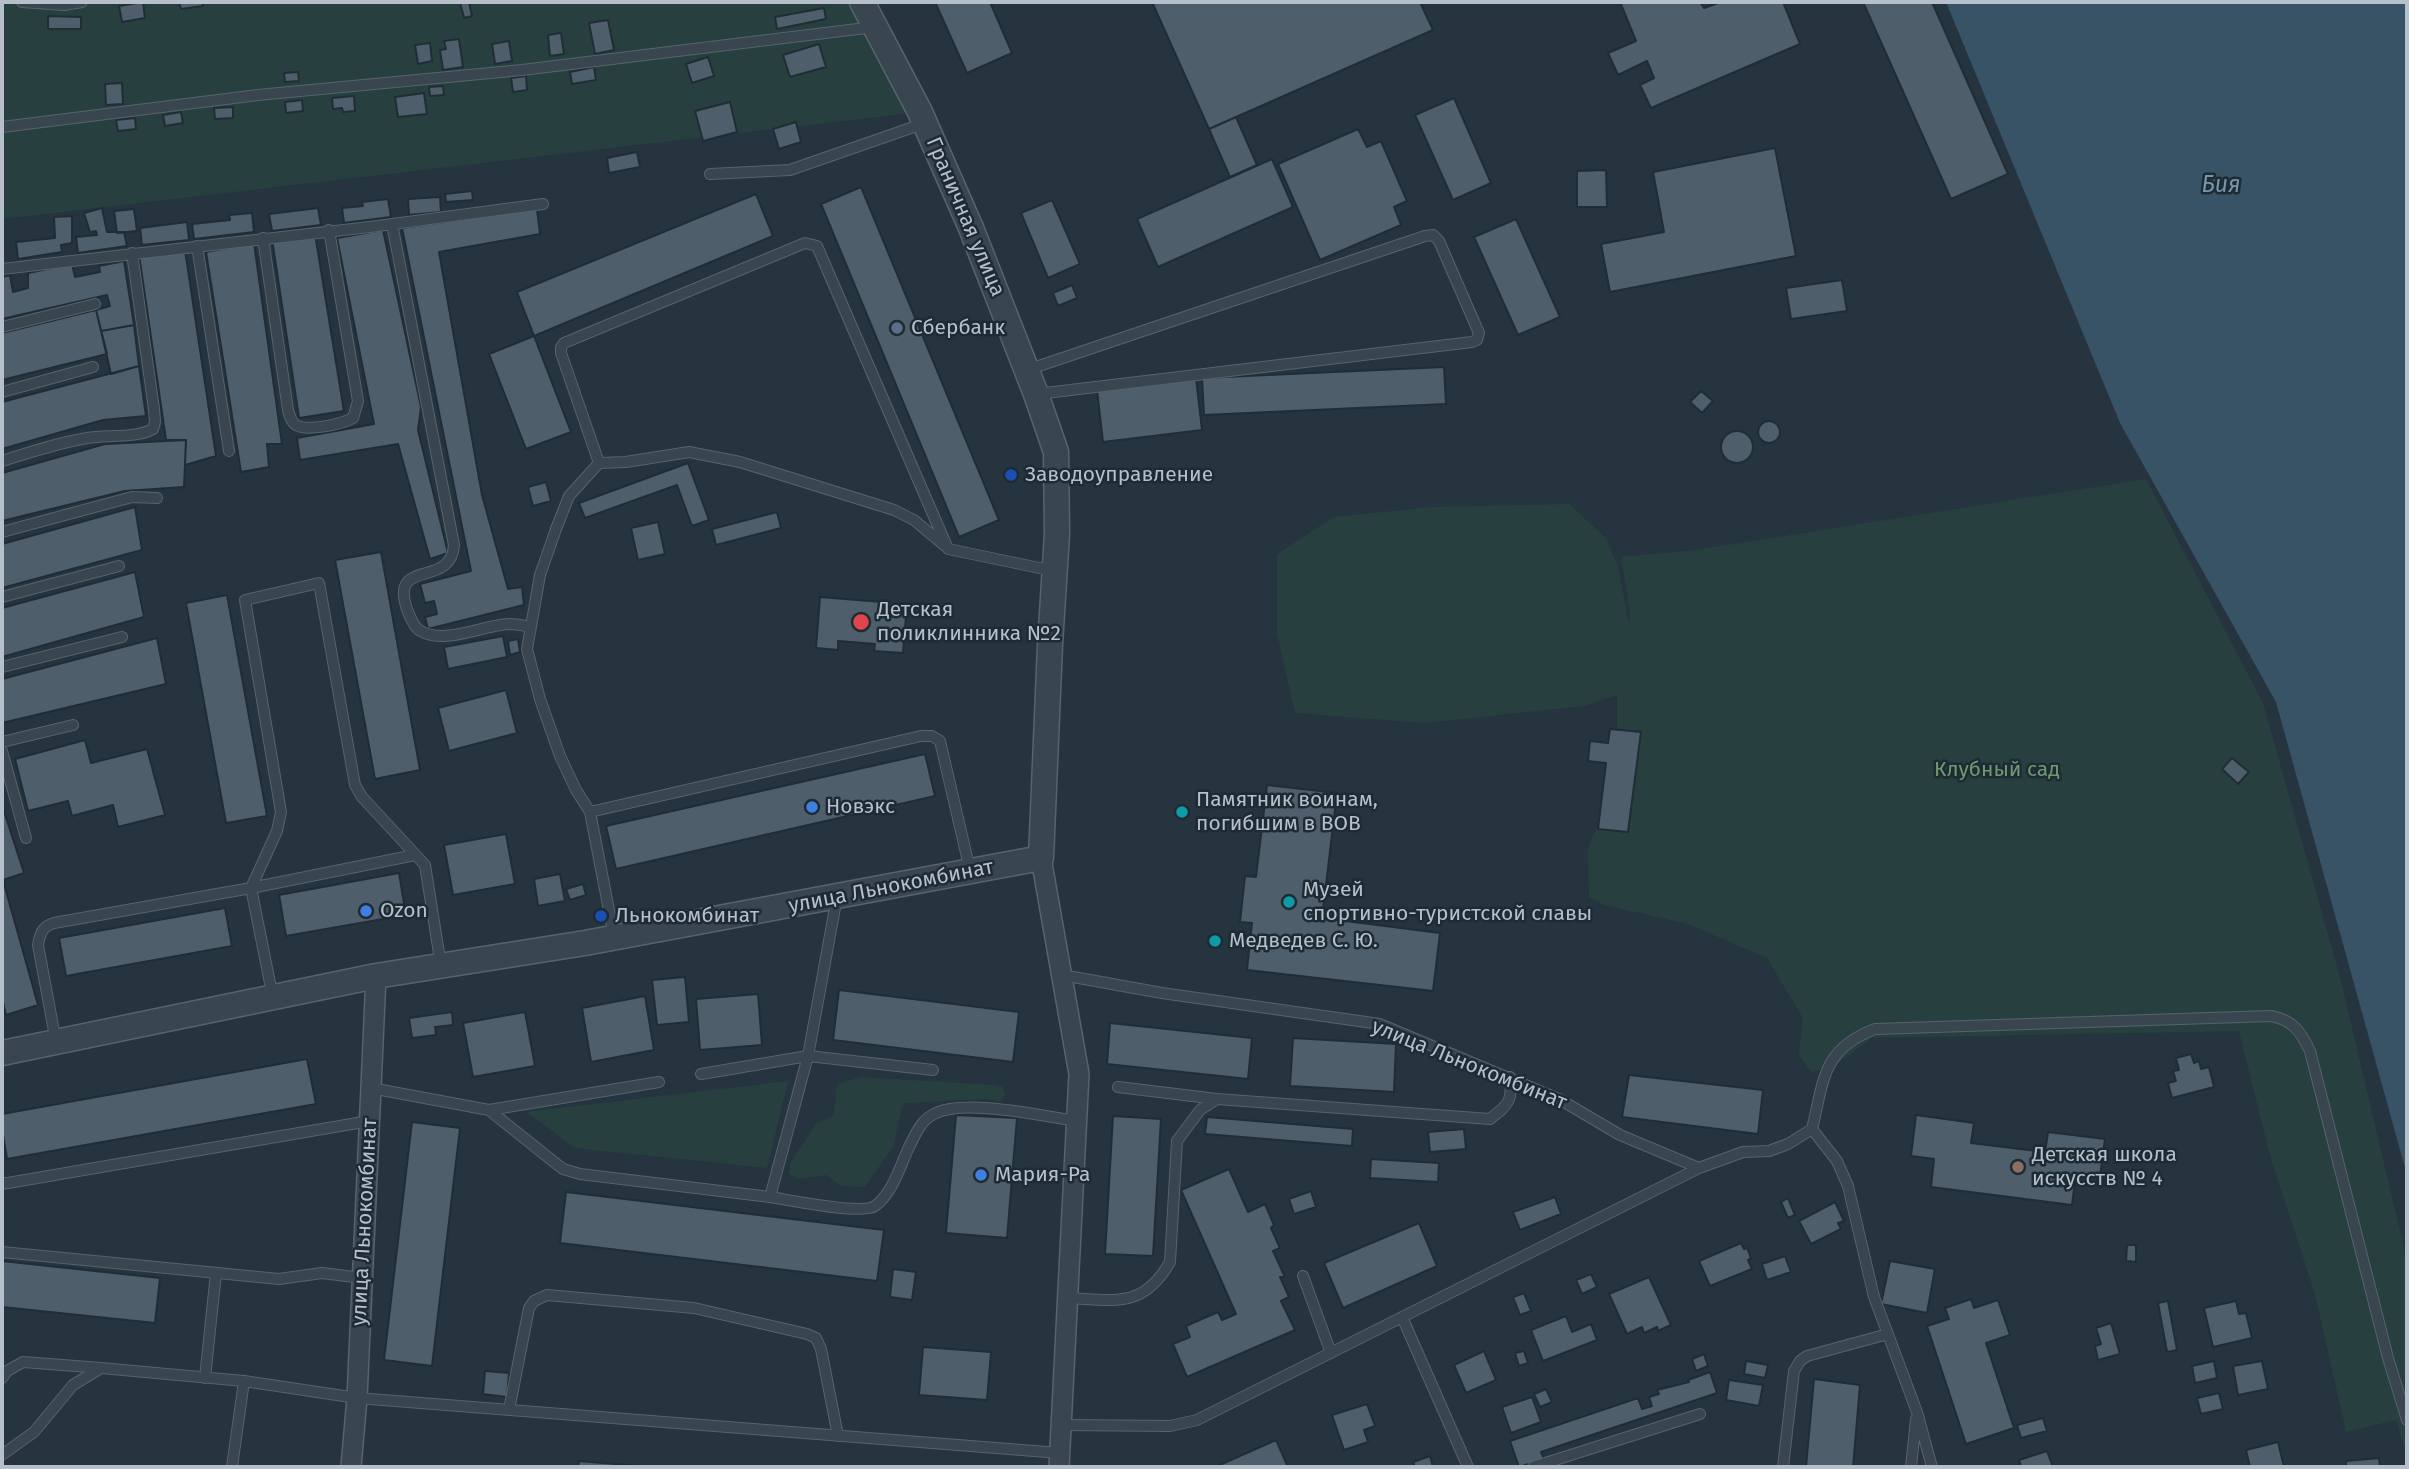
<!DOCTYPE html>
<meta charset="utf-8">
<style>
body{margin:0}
#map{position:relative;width:2409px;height:1469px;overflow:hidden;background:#25343f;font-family:"Fira Sans",sans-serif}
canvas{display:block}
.frame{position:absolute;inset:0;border:4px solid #b5c0ca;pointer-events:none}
</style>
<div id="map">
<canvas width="2409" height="1469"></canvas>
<div class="frame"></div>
</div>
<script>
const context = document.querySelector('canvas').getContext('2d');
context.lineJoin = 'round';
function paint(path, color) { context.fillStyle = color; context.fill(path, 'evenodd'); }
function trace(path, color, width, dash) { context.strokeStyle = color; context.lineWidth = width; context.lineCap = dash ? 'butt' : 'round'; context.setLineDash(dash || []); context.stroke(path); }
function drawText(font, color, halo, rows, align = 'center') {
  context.font = font + ' "Fira Sans",sans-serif'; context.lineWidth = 5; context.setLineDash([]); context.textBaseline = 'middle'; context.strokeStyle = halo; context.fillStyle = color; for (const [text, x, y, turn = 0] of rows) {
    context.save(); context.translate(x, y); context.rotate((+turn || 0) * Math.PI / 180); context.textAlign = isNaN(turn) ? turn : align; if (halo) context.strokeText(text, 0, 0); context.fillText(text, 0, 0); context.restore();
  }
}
const green = new Path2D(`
 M 2,2 L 862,2 L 920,112 L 2,219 Z
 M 2146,479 L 2263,703 L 2341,981 L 2407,1261 L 2407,1457 L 2396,1420 L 2346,1432 L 2315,1294 L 2271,1159 L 2239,1031 L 1872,1038 L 1833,1067 L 1811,1072 L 1799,1055 L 1803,1018 L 1767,958 L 1688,924 L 1604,905 L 1589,897 L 1588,848 L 1617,780 L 1617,695 L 1584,706 L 1424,723 L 1295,713 L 1277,633 L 1277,554 L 1334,517 L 1432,507 L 1569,504 L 1605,537 L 1618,566 L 1629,625 L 1630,612 L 1621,557 L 1696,550 Z
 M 861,1077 L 994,1085 L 1003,1087 L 1005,1095 L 1000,1102 L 987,1099 L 905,1103 L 901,1110 L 894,1145 L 865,1187 L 841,1186 L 826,1175 L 799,1179 L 789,1174 L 791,1162 L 816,1124 L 834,1115 L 837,1084 Z
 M 788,1081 L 767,1168 L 575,1148 L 527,1112 Z`);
const water = new Path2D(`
 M 1946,2 L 2407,2 L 2407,1175 L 2276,702 L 2120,423 Z`);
const building = new Path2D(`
 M 143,2 L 145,18 L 122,22 L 119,6 Z
 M 179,2 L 202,2 L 203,6 L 181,9 Z
 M 460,2 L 469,2 L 472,16 L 464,18 Z
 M 935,2 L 990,2 L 1012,53 L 967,73 Z
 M 1152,2 L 1420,2 L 1433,30 L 1209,129 Z
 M 1620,2 L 1700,2 L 1704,8 L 1721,2 L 1783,2 L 1800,44 L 1651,108 L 1640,85 L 1654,78 L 1647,61 L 1618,75 L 1608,53 L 1636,41 Z
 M 1863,2 L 1932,2 L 2008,174 L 1951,199 Z
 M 824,8 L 826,19 L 777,29 L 775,17 Z
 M 48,16 L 81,17 L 81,29 L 48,29 Z
 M 608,20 L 614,50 L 595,54 L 589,23 Z
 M 561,33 L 564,54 L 550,56 L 548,35 Z
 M 459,39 L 463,67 L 443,70 L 440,50 L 446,49 L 444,41 Z
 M 509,41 L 512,61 L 495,64 L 492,44 Z
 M 430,43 L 432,61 L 418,64 L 415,45 Z
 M 819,44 L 826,67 L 790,77 L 783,55 Z
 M 708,57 L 714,76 L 692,83 L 686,64 Z
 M 594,67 L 596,80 L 572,84 L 570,72 Z
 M 298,72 L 299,81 L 285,82 L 284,73 Z
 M 526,76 L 527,90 L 513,92 L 511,78 Z
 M 122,83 L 123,104 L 106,105 L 105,84 Z
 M 443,86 L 444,95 L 430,96 L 429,87 Z
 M 424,93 L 427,114 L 398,117 L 395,97 Z
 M 354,96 L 355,111 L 343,112 L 342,108 L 333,109 L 332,98 Z
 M 1454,98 L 1491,183 L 1453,200 L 1415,115 Z
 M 302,100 L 303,111 L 286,113 L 285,102 Z
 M 730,102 L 737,132 L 703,141 L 695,111 Z
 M 233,107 L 233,118 L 215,119 L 214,108 Z
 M 181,112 L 183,123 L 165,126 L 163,115 Z
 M 1236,117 L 1257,165 L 1230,177 L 1209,129 Z
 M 135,118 L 136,129 L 118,131 L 116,120 Z
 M 796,122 L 801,142 L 779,149 L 773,129 Z
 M 1358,129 L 1367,147 L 1381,141 L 1407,201 L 1394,207 L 1401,225 L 1320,260 L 1278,164 Z
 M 1775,148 L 1796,256 L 1610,292 L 1601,244 L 1664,232 L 1653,172 Z
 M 637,152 L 640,167 L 609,173 L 607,158 Z
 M 1272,159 L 1293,207 L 1158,267 L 1137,219 Z
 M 1606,170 L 1607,207 L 1577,207 L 1577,171 Z
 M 861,187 L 999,520 L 959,537 L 821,204 Z
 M 472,191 L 473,200 L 446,202 L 445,194 Z
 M 756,194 L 773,236 L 534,336 L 517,292 Z
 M 440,197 L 441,212 L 409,215 L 408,199 Z
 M 388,199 L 391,217 L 344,223 L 342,208 L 363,206 L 362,202 Z
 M 1052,200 L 1080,264 L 1048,278 L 1021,213 Z
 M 102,208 L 107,232 L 124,232 L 127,246 L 78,253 L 76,237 L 97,235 L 96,231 L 90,232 L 84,213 Z
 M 318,208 L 321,225 L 272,231 L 269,214 Z
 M 134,209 L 137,231 L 117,233 L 114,211 Z
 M 537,209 L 540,234 L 439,252 L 482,495 L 508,589 L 522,587 L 524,605 L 428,629 L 425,617 L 437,614 L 434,601 L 425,603 L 420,584 L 471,571 L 402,228 Z
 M 252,213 L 254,232 L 194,239 L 192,224 L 230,220 L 229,215 Z
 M 72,216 L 72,243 L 61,245 L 62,252 L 18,259 L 16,242 L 55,238 L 54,217 Z
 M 1516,219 L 1560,317 L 1518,335 L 1474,237 Z
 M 187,222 L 189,240 L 142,245 L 140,228 Z
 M 383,230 L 421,407 L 418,430 L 448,553 L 430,559 L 398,444 L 300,460 L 297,438 L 374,424 L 337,238 Z
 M 315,234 L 344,411 L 299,418 L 272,239 Z
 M 254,243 L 282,444 L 267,444 L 269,467 L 241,472 L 206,252 Z
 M 185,250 L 216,456 L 185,465 L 186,440 L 166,440 L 139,255 Z
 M 124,261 L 134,325 L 101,331 L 96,310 L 110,306 L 107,295 L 2,319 L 2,277 L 10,275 L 13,292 L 28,288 L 28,273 L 72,264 L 75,277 L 100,272 L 99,266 Z
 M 1842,280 L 1847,311 L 1791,319 L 1786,288 Z
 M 1072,285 L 1077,298 L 1058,306 L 1053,293 Z
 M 96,310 L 107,354 L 2,380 L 2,333 Z
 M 134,325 L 139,366 L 111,374 L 101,331 Z
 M 534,336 L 571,432 L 526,449 L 489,354 Z
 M 139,366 L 146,416 L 103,420 L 2,449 L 2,402 Z
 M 1444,367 L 1446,404 L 1204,415 L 1202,378 Z
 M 1196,378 L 1202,430 L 1103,442 L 1097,390 Z
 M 1701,391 L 1713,401 L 1702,413 L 1690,402 Z
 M1758 432a11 11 0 1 1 22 0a11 11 0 1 1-22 0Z
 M1721 447a16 16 0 1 1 32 0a16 16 0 1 1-32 0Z
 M 186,440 L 184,487 L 125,491 L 2,521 L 2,473 L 105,444 Z
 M 688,463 L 709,520 L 692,526 L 677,485 L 585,518 L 579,503 Z
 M 546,482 L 551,501 L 533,506 L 528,487 Z
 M 135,507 L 142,550 L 2,588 L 2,544 Z
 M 777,512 L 781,528 L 716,545 L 712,529 Z
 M 658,522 L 665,554 L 638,560 L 631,528 Z
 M 381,552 L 420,770 L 375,779 L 335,560 Z
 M 135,572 L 144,617 L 2,657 L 2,608 Z
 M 227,595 L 267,816 L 226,823 L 186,603 Z
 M 820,597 L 907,604 L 903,653 L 874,651 L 875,644 L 838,641 L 838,650 L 816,648 Z
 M 503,636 L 507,657 L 448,669 L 444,647 Z
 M 157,638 L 166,684 L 2,723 L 2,679 Z
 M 518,639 L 520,652 L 510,655 L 508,641 Z
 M 506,690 L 517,733 L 449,751 L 438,708 Z
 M 1610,729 L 1641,732 L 1628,832 L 1598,829 L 1606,763 L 1588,761 L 1590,741 L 1608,743 Z
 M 85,740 L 91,763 L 147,749 L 165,815 L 118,827 L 113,805 L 72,816 L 68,801 L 28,811 L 15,759 Z
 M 925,754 L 935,796 L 616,869 L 606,826 Z
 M 2232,758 L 2249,772 L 2238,784 L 2222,769 Z
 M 1267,785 L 1337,793 L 1322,918 L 1440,933 L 1433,991 L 1247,970 L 1252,923 L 1240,922 L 1245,876 L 1256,877 Z
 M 2,805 L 24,873 L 3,880 L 38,1005 L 6,1015 L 2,998 Z
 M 506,834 L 515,884 L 453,895 L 444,845 Z
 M 399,873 L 406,915 L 286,936 L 279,895 Z
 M 560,874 L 565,901 L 538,906 L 534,879 Z
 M 583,884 L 586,895 L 570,900 L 566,889 Z
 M 225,908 L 232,946 L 66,976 L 59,938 Z
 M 685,977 L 689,1022 L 657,1025 L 652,980 Z
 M 839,990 L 1019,1012 L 1013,1062 L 833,1040 Z
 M 758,994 L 762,1045 L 700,1050 L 696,999 Z
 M 645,996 L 654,1050 L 591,1062 L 582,1008 Z
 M 452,1012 L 453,1025 L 435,1027 L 436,1035 L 412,1038 L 409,1018 Z
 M 525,1012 L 535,1066 L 473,1077 L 463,1023 Z
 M 1110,1023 L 1252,1038 L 1248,1079 L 1107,1064 Z
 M 1293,1038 L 1396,1044 L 1394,1092 L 1290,1086 Z
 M 2191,1054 L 2194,1063 L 2199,1061 L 2201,1069 L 2209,1067 L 2214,1087 L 2172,1098 L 2168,1083 L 2176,1081 L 2173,1071 L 2179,1070 L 2176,1058 Z
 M 307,1059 L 316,1104 L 7,1159 L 2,1129 L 2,1114 Z
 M 1629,1075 L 1763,1090 L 1758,1134 L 1622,1117 Z
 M 956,1115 L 1017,1118 L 1007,1238 L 946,1233 Z
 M 1916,1115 L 1974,1123 L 1971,1143 L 2045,1152 L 2048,1132 L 2105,1139 L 2100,1177 L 2076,1174 L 2072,1205 L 1931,1187 L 1934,1159 L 1911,1156 Z
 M 1113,1116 L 1161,1119 L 1153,1256 L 1105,1254 Z
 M 1207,1117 L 1353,1129 L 1352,1146 L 1205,1134 Z
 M 412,1122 L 460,1128 L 432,1366 L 384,1360 Z
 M 1464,1129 L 1466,1149 L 1430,1152 L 1428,1132 Z
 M 1371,1159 L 1439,1163 L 1438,1182 L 1370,1178 Z
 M 1229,1169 L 1248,1212 L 1265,1204 L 1274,1225 L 1271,1228 L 1280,1248 L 1273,1251 L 1285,1277 L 1280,1277 L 1289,1297 L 1281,1301 L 1295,1330 L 1187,1377 L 1173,1344 L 1190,1337 L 1186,1326 L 1218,1312 L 1222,1320 L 1236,1314 L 1181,1190 Z
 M 1311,1191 L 1316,1207 L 1294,1214 L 1289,1199 Z
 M 566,1192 L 884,1230 L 877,1281 L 560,1243 Z
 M 1555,1197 L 1561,1214 L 1520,1230 L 1513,1212 Z
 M 1788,1198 L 1795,1215 L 1788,1218 L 1781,1202 Z
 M 1835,1202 L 1844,1221 L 1838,1223 L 1841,1229 L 1811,1244 L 1799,1221 Z
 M 1419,1223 L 1437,1266 L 1343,1308 L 1324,1263 Z
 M 1741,1243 L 1744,1249 L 1747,1248 L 1751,1258 L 1748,1260 L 1752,1269 L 1710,1286 L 1699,1261 Z
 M 2127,1245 L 2136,1245 L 2136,1262 L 2126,1261 Z
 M 1785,1256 L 1791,1272 L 1767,1280 L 1762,1264 Z
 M 2,1261 L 160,1278 L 155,1323 L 2,1307 Z
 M 1890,1261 L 1935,1269 L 1927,1313 L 1881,1304 Z
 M 893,1269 L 916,1272 L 912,1300 L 890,1297 Z
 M 1591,1274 L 1597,1287 L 1582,1294 L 1576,1280 Z
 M 1649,1277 L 1671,1325 L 1658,1331 L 1657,1327 L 1644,1333 L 1642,1327 L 1627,1334 L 1609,1294 Z
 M 1524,1293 L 1531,1311 L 1520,1315 L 1513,1297 Z
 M 1971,1299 L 1974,1308 L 1998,1300 L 2010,1335 L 1986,1343 L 2014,1428 L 1966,1444 L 1927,1326 L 1949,1319 L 1945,1308 Z
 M 2168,1301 L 2177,1350 L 2167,1352 L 2158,1303 Z
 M 2236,1301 L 2239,1314 L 2246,1313 L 2252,1338 L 2213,1347 L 2204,1308 Z
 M 1566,1316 L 1572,1332 L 1591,1324 L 1597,1340 L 1543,1361 L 1531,1330 Z
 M 2111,1323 L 2120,1354 L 2098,1360 L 2095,1346 L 2101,1344 L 2096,1328 Z
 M 923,1347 L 991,1352 L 987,1400 L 919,1395 Z
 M 1484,1351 L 1496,1380 L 1466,1393 L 1454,1365 Z
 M 1524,1351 L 1528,1363 L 1519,1366 L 1515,1353 Z
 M 1704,1354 L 1708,1366 L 1696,1371 L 1692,1359 Z
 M 1746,1361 L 1768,1365 L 1765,1378 L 1744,1374 Z
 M 2214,1361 L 2217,1378 L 2195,1383 L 2192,1366 Z
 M 2262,1361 L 2268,1389 L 2238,1395 L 2233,1366 Z
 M 485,1371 L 509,1373 L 507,1397 L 483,1394 Z
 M 1710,1372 L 1717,1393 L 1541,1452 L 1544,1459 L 1519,1467 L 1510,1441 L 1638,1398 L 1642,1409 L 1652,1406 L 1649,1397 L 1659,1394 L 1657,1390 L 1689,1382 L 1688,1380 Z
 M 1814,1379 L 1860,1385 L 1853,1467 L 1806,1467 Z
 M 1729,1380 L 1763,1385 L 1759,1406 L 1726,1400 Z
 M 1546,1389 L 1552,1402 L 1540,1407 L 1534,1394 Z
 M 2219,1393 L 2223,1409 L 2201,1414 L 2197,1398 Z
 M 1532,1397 L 1541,1422 L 1511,1433 L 1502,1407 Z
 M 1367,1404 L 1375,1426 L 1364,1430 L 1368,1442 L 1344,1450 L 1332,1415 Z
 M 2043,1418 L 2047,1431 L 2021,1438 L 2017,1425 Z
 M 1276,1440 L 1288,1467 L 1215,1467 Z
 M 2278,1442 L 2284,1467 L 2250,1467 L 2246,1450 Z
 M 2047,1451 L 2053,1467 L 2021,1467 L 2019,1460 Z
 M 1430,1456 L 1433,1467 L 1415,1467 L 1413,1462 Z
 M 2379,1458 L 2380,1467 L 2346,1467 L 2346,1461 Z
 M 579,1461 L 652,1467 L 578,1467 Z`);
const service = new Path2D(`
 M 22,2 L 64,5 L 82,2
 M 2,127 L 258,95 L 522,70 L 874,27
 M 710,174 L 790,170 L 925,123
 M 392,224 L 454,545 C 451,590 387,556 408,612 C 411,618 413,626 419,630 C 442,646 483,625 509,624 C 516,624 523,625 530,627
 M 263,238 L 288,410 C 290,417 291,422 296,425 C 307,432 342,424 353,418 L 358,401 L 329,230
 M 197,246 L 229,451
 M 2,269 L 370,227 L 543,204
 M 2,327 L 95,304
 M 1027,370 L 1425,236 L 1433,235 L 1439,241 L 1479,333 L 1477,340 L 1472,342 L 1037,394
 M 2,392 L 93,367
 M 2,461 C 30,452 58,443 87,438 C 106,435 138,438 153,429 L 155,422 L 154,409 L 132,253
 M 599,463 L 626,462 L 689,452 L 740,462 L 894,510 L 914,520 L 945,546
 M 2,532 L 132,497 L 157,498
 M 2,597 L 119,566
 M 2,667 L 122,637
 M 2,742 L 73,725
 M 2,751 L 26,838
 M 590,812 L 921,736 L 932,736 L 940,741 L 970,870
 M 614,936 L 590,812 L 576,790 L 560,756 L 540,699 L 527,649 L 540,575 L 556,529 L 569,496 L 599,463 L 561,353 L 561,347 L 564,343 L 805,243 L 817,246 L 948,549 L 1054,571
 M 1062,975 L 1162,993 L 1380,1024 L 1559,1099 L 1620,1135 L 1699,1168
 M 273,998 L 251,888 L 415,855
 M 56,1042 L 38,945 C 40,933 43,926 54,923 L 251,888 L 277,831 L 281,812 L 245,600 L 319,583 L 355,785 L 362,797 L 425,865 L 441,966
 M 701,1074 L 808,1056 L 933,1070
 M 1118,1087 L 1217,1099
 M 371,1088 L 489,1110 L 554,1162 L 563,1169 L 580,1174 L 770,1197 L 808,1056 L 837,897
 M 489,1110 L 659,1082
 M 1812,1129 C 1824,1080 1822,1049 1875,1029 L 2271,1016 C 2293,1020 2301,1032 2310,1051 L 2388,1358 L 2407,1420
 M 2,1184 L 369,1121
 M 770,1197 C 789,1200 862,1215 875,1206 C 893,1193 900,1166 909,1147 C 916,1134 920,1121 934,1114 C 964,1098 1042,1116 1077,1121
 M 2,1252 L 279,1279 L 322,1273 L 362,1278
 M 1303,1276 L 1331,1353
 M 1068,1298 C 1115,1300 1143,1309 1170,1262 L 1177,1141 L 1200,1110 L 1217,1099 L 1490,1119 C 1508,1105 1513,1101 1510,1077
 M 1402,1317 L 1468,1467
 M 2,1378 L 7,1371 L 23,1362 L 101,1368
 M 205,1378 L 216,1273
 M 509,1410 L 529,1308 L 534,1301 L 547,1295 L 694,1308 L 807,1334 L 816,1338 L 821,1349 L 838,1436
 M 1062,1425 L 1170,1426 L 1197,1420 L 1699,1168 L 1743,1152 L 1769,1151 L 1788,1144 L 1812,1129 L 1837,1161 L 1848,1186 L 1874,1297 L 1917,1412 L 1932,1467
 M 2,1455 L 34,1432 L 73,1385 L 101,1368 L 244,1381 L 357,1398 L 1060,1453
 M 232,1467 L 244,1381
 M 1533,1467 L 1700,1414
 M 1783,1467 L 1794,1371 L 1800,1361 L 1807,1356 L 1888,1334
 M 1911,1467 L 1916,1419`);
const minor = new Path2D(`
 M 1041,858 L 1079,1074 L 1059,1467
 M 351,1467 L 357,1398 L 376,976`);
const tertiary = new Path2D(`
 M 2,1053 L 376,976 L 585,943 L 1041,858 L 1050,645 L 1057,534 L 1056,452 L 1036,394 L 971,228 L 920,112 L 862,2`);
const markers = [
 [897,328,7,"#5c6f8a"],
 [1011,475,7,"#1a4fb4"],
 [861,622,9,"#e0444e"],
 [812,807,7,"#3f7fe0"],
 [1182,812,7,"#0f9aa8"],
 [1289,902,7,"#0f9aa8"],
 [366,911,7,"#3f7fe0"],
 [601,916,7,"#1a4fb4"],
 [1215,941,7,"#0f9aa8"],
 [2018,1167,7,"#8d6e63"],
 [981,1175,7,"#3f7fe0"]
];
const streetNames = [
 ["Граничная улица",965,217,67],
 ["улица Льнокомбинат",891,887,-11],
 ["улица Льнокомбинат",1469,1065,22],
 ["улица Льнокомбинат",365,1222,-87]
];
const poiNames = [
 ["Сбербанк",911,328],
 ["Заводоуправление",1025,475],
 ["Детская",877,610],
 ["поликлинника №2",877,634],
 ["Памятник воинам,",1196,800],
 ["погибшим в ВОВ",1196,824],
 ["Новэкс",826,807],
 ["Музей",1303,890],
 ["спортивно-туристской славы",1303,914],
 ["Ozon",380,911],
 ["Льнокомбинат",615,916],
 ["Медведев С. Ю.",1229,941],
 ["Детская школа",2032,1155],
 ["искусств № 4",2032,1179],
 ["Мария-Ра",995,1175]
];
const parkNames = [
 ["Клубный сад",1997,770]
];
const waterNames = [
 ["Бия",2221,186]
];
paint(green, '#27403f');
paint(water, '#395366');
paint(building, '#4e5e6a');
trace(building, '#202d36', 2);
trace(service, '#57636d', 12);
trace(minor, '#57636d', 22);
trace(tertiary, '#57636d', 27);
trace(service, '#39464f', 10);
trace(minor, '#39464f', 19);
trace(tertiary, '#39464f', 24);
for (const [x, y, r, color] of markers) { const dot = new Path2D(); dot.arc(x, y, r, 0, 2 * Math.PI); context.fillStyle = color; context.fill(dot); trace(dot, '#1e2b34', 2.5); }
drawText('21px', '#b5c0ca', '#1e2b34', streetNames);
drawText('21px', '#b5c0ca', '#1e2b34', poiNames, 'left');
drawText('21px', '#6d9b70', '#1e2b34', parkNames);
drawText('italic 23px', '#7696ad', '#1e2b34', waterNames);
</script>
